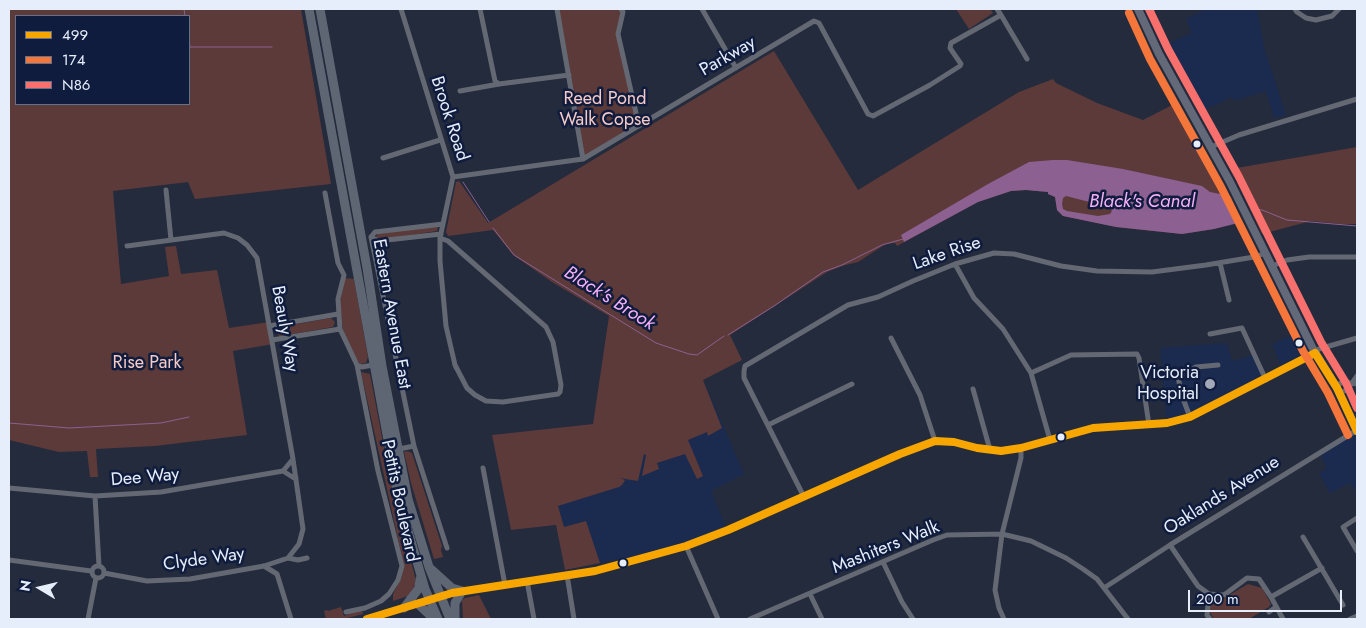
<!DOCTYPE html>
<html>
<head>
<meta charset="utf-8">
<style>
  body { margin:0 }
  #map { position:relative; width:1366px; height:628px; overflow:hidden; background:#232b3d; font-family:Jost,sans-serif }
  canvas { display:block }
  .frame { position:absolute; inset:0; border:10px solid #e6edfb; pointer-events:none }
  .legend { position:absolute; left:15px; top:15px; width:175px; height:90px; box-sizing:border-box; background:#0f1c3d; border:1px solid #657089; margin:0; padding:6px 9px; list-style:none; font-size:15px; color:#e6edfb }
  .legend li { display:flex; align-items:center; gap:10px; height:25px }
  .legend b { width:25px; border:1px solid #657089 }
  .north { position:absolute; left:15px; top:563px; width:50px; height:50px; -webkit-text-stroke:4px #0f1c3d; paint-order:stroke; rotate:279deg; font-size:14px; font-weight:700; line-height:20px; text-align:center; color:#e6edfb }
  .north::after { content:''; display:block; margin:auto; width:18px; height:22px; background:#e6edfb; clip-path:polygon(50% 0,100% 100%,50% 72%,0 100%) }
  .scale { position:absolute; left:1188px; top:590px; width:154px; height:22px; box-sizing:border-box; border:2px solid #e6edfb; border-top:0; padding-left:6px; font-size:15px; line-height:18px; white-space:nowrap; color:#e6edfb; -webkit-text-stroke:4px #0f1c3d; paint-order:stroke }
</style>
</head>
<body>
<div id="map">
<canvas width="1366" height="628"></canvas>
<div class="frame"></div>
<ul class="legend">
<li><b style="height:6px;background:#f7a600"></b>499</li>
<li><b style="height:6px;background:#f5763a"></b>174</li>
<li><b style="height:6px;background:#f8706d"></b>N86</li>
</ul>
<div class="north">N</div>
<div class="scale">200 m</div>
</div>
<script>
const g = document.querySelector('canvas').getContext('2d');
g.lineJoin = 'round';
function fillPath(path, color) { g.fillStyle = color; g.fill(path, 'evenodd'); }
const toPath = rows => new Path2D(rows.map(r => 'M' + r).join(''));
function trace(path, color, width, dash) { g.strokeStyle = color; g.lineWidth = width; g.lineCap = dash ? 'butt' : 'round'; g.setLineDash(dash || []); g.stroke(path); }
function drawText(font, color, halo, rows, align = 'center') {
  g.font = font + ' Jost,sans-serif'; g.lineWidth = 5; g.setLineDash([]); g.textBaseline = 'middle'; g.strokeStyle = halo; g.fillStyle = color; for (const [text, x, y, turn = 0] of rows) {
    g.save(); g.translate(x, y); g.rotate((+turn || 0) * Math.PI / 180); g.textAlign = isNaN(turn) ? turn : align; if (halo) g.strokeText(text, 0, 0); g.fillText(text, 0, 0); g.restore();
  }
}
const built = toPath([
  [1207,9,1257,9,1265,51,1286,115,1274,118,1266,91,1234,101,1232,97,1200,112,1163,46,1192,33,1186,19],
  [609,318,703,380,744,474,711,491,726,527,663,551,565,570,556,525,511,530,492,435,593,424],
  [1303,330,1315,353,1283,371,1272,344],
  [1227,343,1232,361,1254,355,1266,380,1190,417,1167,423,1160,348],
  [1354,432,1357,439,1357,487,1353,489,1350,483,1330,493,1319,473,1327,468,1320,453]
]);
const green = toPath([
  [9,9,301,9,331,184,195,199,188,182,113,191,121,284,169,276,165,247,176,246,181,274,217,270,229,328,269,322,273,344,233,351,247,435,155,446,96,449,98,477,90,477,87,451,59,452,9,440],
  [16,16,189,16,189,104,16,104],
  [557,9,621,9,618,34,639,126,583,159],
  [956,9,990,9,993,13,969,29],
  [774,51,858,190,1019,92,1053,79,1056,83,1097,103,1143,120,1178,102,1212,162,1210,174,1216,177,1221,182,1231,198,1242,222,1214,229,1182,234,1116,227,1063,216,1057,210,1055,197,1048,194,1048,192,1026,190,1011,191,978,202,897,246,895,243,886,244,858,262,842,266,827,272,730,335,742,360,703,380,722,428,708,436,707,432,688,440,703,476,697,479,685,454,657,463,659,469,642,476,646,455,644,454,638,481,619,478,625,480,622,485,619,487,558,506,564,527,586,521,600,563,565,570,556,525,511,530,492,435,593,424,609,316,552,282,513,255,493,230,448,236,446,232,456,182,459,181,488,223],
  [1357,147,1357,224,1341,224,1311,221,1262,234,1231,169],
  [436,225,438,228,437,231,379,240,376,237,377,234],
  [345,278,354,279,368,357,366,363,361,364,357,361,343,330,340,302],
  [331,318,335,322,333,327,282,336,279,336,276,332,280,327],
  [361,372,370,374,389,474,415,577,415,585,408,596,393,601,393,594,401,579,404,566],
  [407,451,412,453,442,546,441,550,443,557,434,559,411,483,404,452],
  [1248,584,1262,588,1271,604,1269,607,1249,619,1214,619,1209,611,1211,601,1226,597],
  [479,595,491,619,463,619,462,600,465,598],
  [341,607,344,616,359,610,362,610,363,614,344,619,326,619,324,611,327,610,328,611]
]);
const water = toPath([
  [1053,160,1067,160,1123,169,1202,186,1210,192,1230,196,1242,222,1214,229,1182,234,1116,227,1063,216,1057,210,1055,197,1048,194,1048,192,1026,190,1011,191,978,202,904,242,901,235,988,184,1029,162],
  [1066,196,1109,207,1112,211,1110,214,1098,216,1067,211,1063,209,1062,204,1063,198]
]);
const stream = toPath([
  [184,9,185,16],
  [189,40,190,47,272,47],
  [463,182,489,222],
  [1251,209,1262,210,1287,220,1357,226],
  [493,228,514,255,656,343,689,354,697,355,724,336],
  [728,335,774,306,823,272,842,265,882,245,903,239],
  [9,423,69,428,161,423,189,417]
]);
const street = toPath([
  [401,9,453,177,440,238,440,261,446,326,455,365,467,388,475,395,486,401,503,402,558,394,560,392,561,385,553,342,546,327,448,241,440,238],
  [480,9,495,81,499,84],
  [557,9,583,159],
  [621,9,623,12,618,34,639,126],
  [702,9,736,68],
  [1295,9,1297,12,1306,18,1316,20,1332,16,1339,9],
  [1001,15,1027,59],
  [460,91,499,84,569,75],
  [1211,147,1239,135,1357,99],
  [383,158,440,140],
  [453,177,583,159,814,21,819,23,868,114,873,116,930,85,960,66,961,64,950,48,951,43,1001,15,997,9],
  [166,190,171,240],
  [325,193,338,263,344,275,338,299,340,329,357,365,378,471,402,566,398,580,389,594,381,601,365,608,346,612],
  [371,237,414,446,447,548],
  [371,237,375,232,443,224],
  [371,237,378,241,441,234],
  [1220,263,1229,300],
  [955,264,974,298,1003,329,1031,373,1050,440],
  [1272,266,1287,260,1309,257,1357,257],
  [269,326,338,314],
  [1210,334,1242,328,1266,380],
  [891,338,920,395,935,441],
  [272,340,340,329],
  [357,365,362,367,373,365],
  [1031,373,1071,355,1137,354,1139,358,1149,425],
  [1335,386,1341,383,1352,383,1357,376],
  [973,389,990,450],
  [1339,393,1347,390,1352,383,1357,384],
  [1190,417,1182,396,1178,377,1196,367,1218,365],
  [768,425,852,384],
  [399,449,414,446],
  [293,459,283,471,294,478,296,478],
  [483,468,505,585],
  [9,488,95,496,161,492,283,471],
  [95,496,99,566],
  [804,497,744,378,744,371,745,366,848,305,878,297,913,281,955,264,994,253,1014,254,1061,266,1097,271,1152,272,1206,265,1254,257,1266,253],
  [1357,518,1343,527,1357,551],
  [1303,537,1343,605],
  [1170,545,1198,586,1209,594,1224,595,1247,578,1259,579,1271,597,1283,619],
  [686,546,718,619],
  [288,558,298,560,307,558],
  [9,560,91,571],
  [883,562,902,602,913,619],
  '92 572a6 6 0 1 1 12 0a6 6 0 1 1-12 0Z',
  [264,566,277,574,291,619],
  [104,573,147,581,190,579,264,566,288,558,299,544,303,529,293,459,257,258,247,245,238,238,224,233,127,246],
  [567,575,574,619],
  [527,581,534,619],
  [1104,588,1170,545,1357,430],
  [810,594,822,619],
  [1209,594,1207,615,1210,619],
  [1271,597,1322,568],
  [441,598,462,591,595,571,686,546,728,530,900,454,935,441,954,442,977,448,1001,451,1021,448,1093,428,1167,423,1190,417,1313,355,1319,349,1357,338],
  [1269,612,1276,607],
  [88,619,96,578],
  [367,619,429,600],
  [750,619,933,540,947,535,1002,534,1031,541,1066,558,1083,569,1097,579,1128,619],
  [1004,619,999,608,995,590,1002,534,1021,458,1021,448],
  [1350,619,1357,616]
]);
const primary = toPath([
  [1138,9,1159,54,1230,182,1312,347,1337,388,1357,431]
]);
const highway = toPath([
  [309,9,399,500,425,589,438,619],
  [320,9,367,268,382,366,408,499,429,567,450,619],
  [431,569,452,588,462,591,455,603,455,619],
  [418,604,434,619],
  [404,608,419,588,420,579]
]);
const bus1 = toPath([
  [1315,353,1337,388,1357,431],
  [367,619,452,593,595,571,686,546,728,530,900,454,935,441,954,442,977,448,1001,451,1021,448,1093,428,1167,423,1190,417,1315,353]
]);
const bus2 = toPath([
  [1129,13,1150,59,1221,187,1303,351,1328,393,1348,435]
]);
const bus3 = toPath([
  [1149,9,1168,49,1239,177,1321,342,1346,383,1357,408]
]);
const markers = [
  [1197,144,4.5,"#e6edfb"],
  [1299,343,4.5,"#e6edfb"],
  [1210,384,6,"#a2a9b8"],
  [1061,437,4.5,"#e6edfb"],
  [623,563,4.5,"#e6edfb"]
];
const streetNames = [
  ["Parkway",728,57,-30],
  ["Brook Road",449,119,72],
  ["Lake Rise",947,254,-19],
  ["Eastern Avenue East",391,314,80],
  ["Beauly Way",284,329,80],
  ["Dee Way",145,478,-5],
  ["Oaklands Avenue",1222,496,-32],
  ["Pettits Boulevard",399,501,78],
  ["Mashiters Walk",886,548,-22],
  ["Clyde Way",204,560,-8]
];
const parkNames = [
  ["Reed Pond",605,100],
  ["Walk Copse",605,121],
  ["Rise Park",147,364]
];
const poiNames = [
  ["Victoria",1199,374],
  ["Hospital",1199,395]
];
const waterNames = [
  ["Black's Canal",1142,202],
  ["Black's Brook",609,299,32]
];
fillPath(built, '#1b2a4f');
fillPath(green, '#5c3a39');
fillPath(water, '#8c6090');
trace(stream, '#8c6090', 1);
trace(street, '#636873', 5);
trace(primary, '#636978', 8);
trace(highway, '#5f6673', 9);
trace(bus1, '#f7a600', 8);
trace(bus2, '#f5763a', 8);
trace(bus3, '#f8706d', 8);
for (const [x, y, r, color] of markers) { const dot = new Path2D(); dot.arc(x, y, r, 0, 2 * Math.PI); g.fillStyle = color; g.fill(dot); trace(dot, '#0f1c3d', 2); }
drawText('18px', '#e6edfb', '#0f1c3d', streetNames);
drawText('18px', '#f6cac6', '#0f1c3d', parkNames);
drawText('18px', '#e6edfb', '#0f1c3d', poiNames, 'right');
drawText('italic 19px', '#f6aff9', '#0f1c3d', waterNames);
</script>
</body>
</html>
